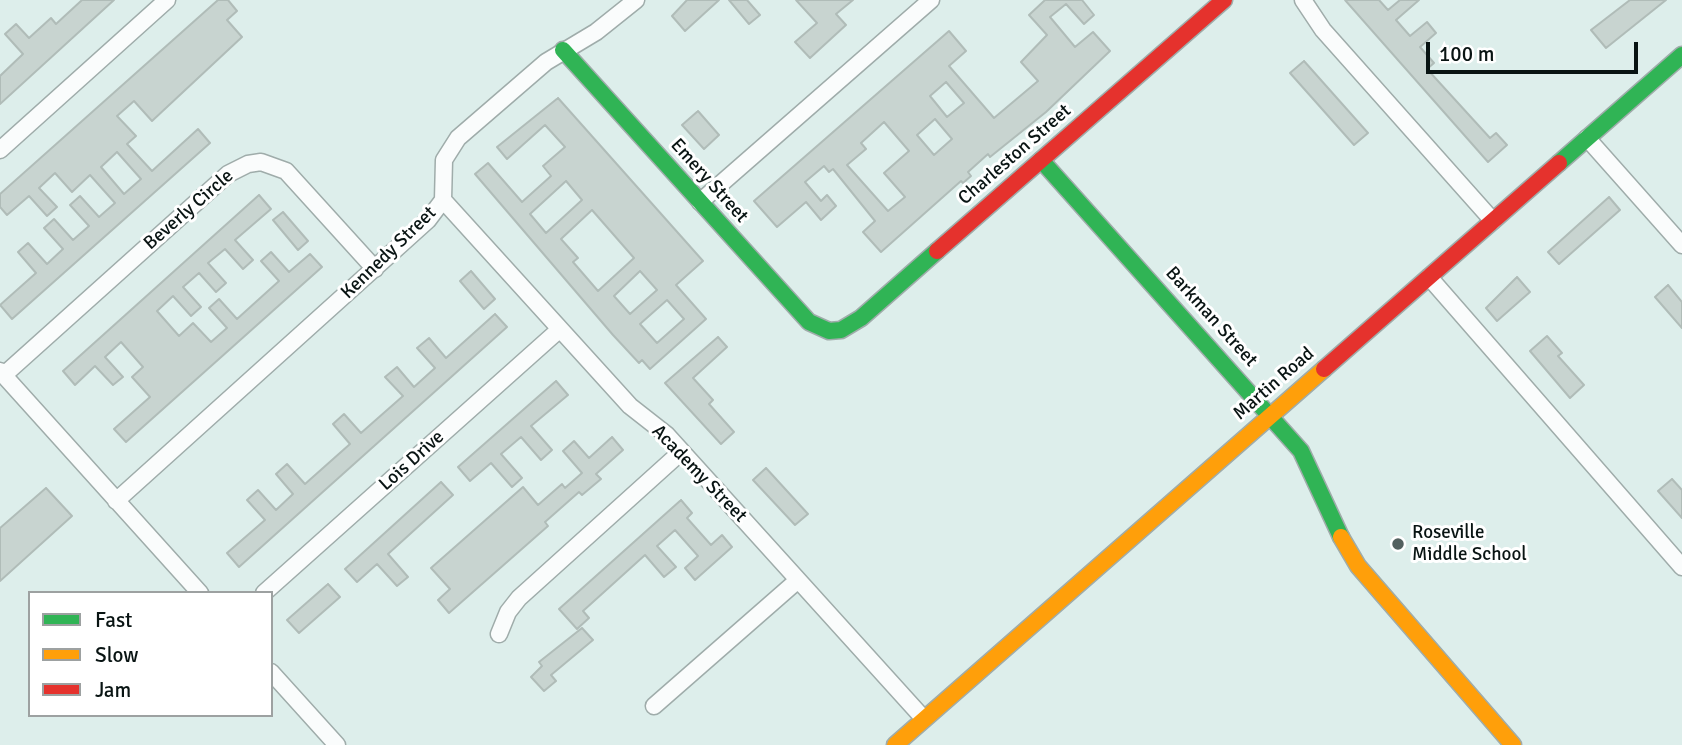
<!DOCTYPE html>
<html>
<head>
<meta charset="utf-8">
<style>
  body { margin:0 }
  #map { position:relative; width:1682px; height:745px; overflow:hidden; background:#ddeeeb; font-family:Signika,sans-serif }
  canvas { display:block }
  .legend { position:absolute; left:28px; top:591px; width:245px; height:126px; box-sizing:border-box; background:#fff; border:2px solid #9da1a1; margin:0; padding:9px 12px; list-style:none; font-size:21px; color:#091413 }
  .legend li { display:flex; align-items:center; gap:14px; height:35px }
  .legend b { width:35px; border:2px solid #9da1a1 }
  .scale { position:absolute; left:1426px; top:42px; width:212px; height:32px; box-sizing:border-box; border:4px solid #091413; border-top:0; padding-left:9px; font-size:21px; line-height:24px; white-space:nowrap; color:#091413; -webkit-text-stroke:5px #fff; paint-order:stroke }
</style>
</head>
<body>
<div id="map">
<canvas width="1682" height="745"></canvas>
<ul class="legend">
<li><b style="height:9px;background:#30b455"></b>Fast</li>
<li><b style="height:9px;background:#ff9f0a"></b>Slow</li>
<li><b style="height:9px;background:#e5322d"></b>Jam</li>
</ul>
<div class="scale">100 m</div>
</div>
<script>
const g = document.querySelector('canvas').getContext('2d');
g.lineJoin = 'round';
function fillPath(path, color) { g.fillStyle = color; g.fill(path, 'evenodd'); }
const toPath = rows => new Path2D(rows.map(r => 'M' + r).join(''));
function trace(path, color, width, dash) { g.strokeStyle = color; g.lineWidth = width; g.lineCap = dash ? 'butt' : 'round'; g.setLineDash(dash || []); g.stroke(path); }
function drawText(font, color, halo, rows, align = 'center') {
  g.font = font + ' Signika,sans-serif'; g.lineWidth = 6; g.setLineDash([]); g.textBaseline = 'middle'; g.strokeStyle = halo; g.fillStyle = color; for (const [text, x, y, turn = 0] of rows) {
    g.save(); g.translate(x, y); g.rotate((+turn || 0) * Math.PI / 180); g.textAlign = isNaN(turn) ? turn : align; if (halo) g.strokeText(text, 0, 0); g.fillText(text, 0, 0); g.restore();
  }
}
const building = toPath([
  [82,0,114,0,0,104,0,76,23,54,5,34,16,24,29,38,51,18,56,24,82,0],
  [218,0,228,0,237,11,227,20,242,37,152,121,134,101,117,116,136,136,127,144,152,171,198,129,210,143,12,319,0,305,36,273,18,252,28,243,47,264,63,249,44,228,54,219,73,240,89,226,70,205,80,196,99,217,115,203,90,175,72,192,55,173,39,188,57,207,47,216,29,196,7,215,0,207,0,194,218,0],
  [117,152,141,179,124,194,101,167,117,152],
  [687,0,719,0,685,31,672,16,687,0],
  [729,0,747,0,760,15,749,24,729,0],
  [796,0,853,0,836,14,846,25,810,58,795,42,817,23,796,0],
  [1045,0,1082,0,1094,15,1084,24,1066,4,1050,17,1075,47,1093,32,1110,51,1046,112,990,157,988,154,968,172,971,176,963,183,961,181,881,252,863,232,875,221,833,169,829,172,824,166,805,182,821,201,827,195,836,206,821,220,806,202,777,227,754,201,949,31,966,51,949,66,994,118,1038,81,1021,62,1047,35,1029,15,1045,0],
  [946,82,964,103,947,117,930,96,946,82],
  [935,119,952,139,934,155,917,135,935,119],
  [884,122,909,151,884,173,905,197,888,211,847,165,866,149,861,143,884,122],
  [1345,0,1379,0,1388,10,1400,0,1419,0,1396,20,1410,36,1427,22,1436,33,1420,47,1434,63,1427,69,1490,138,1496,133,1507,145,1488,162,1345,0],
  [1630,0,1666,0,1606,48,1591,30,1630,0],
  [1304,61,1368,133,1354,145,1290,73,1304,61],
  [558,98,703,261,676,285,706,319,650,369,642,360,639,363,613,335,475,174,488,163,522,202,551,176,543,166,565,147,545,125,507,159,497,147,558,98],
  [566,181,582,200,546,233,530,214,566,181],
  [592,210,634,258,598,291,573,262,578,258,561,239,592,210],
  [640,271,657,290,630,314,614,296,640,271],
  [667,300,684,319,657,343,640,324,667,300],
  [698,111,719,135,704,149,682,125,698,111],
  [259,195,271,209,235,240,253,260,243,269,225,249,208,263,226,283,216,292,199,273,183,287,201,307,191,316,173,296,157,311,179,336,193,323,211,342,227,328,209,308,219,299,237,319,279,281,261,261,271,252,289,272,310,254,322,267,126,442,114,429,150,397,132,377,143,367,121,342,105,357,123,377,113,385,95,366,75,385,63,371,259,195],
  [1609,197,1620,210,1559,264,1548,252,1609,197],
  [283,212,308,241,298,250,273,220,283,212],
  [471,271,495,299,484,309,460,281,471,271],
  [1517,277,1530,292,1497,321,1486,308,1517,277],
  [1668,285,1682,302,1682,328,1655,297,1668,285],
  [495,314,507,327,239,567,227,553,265,520,247,500,258,490,276,510,293,494,276,474,287,464,305,484,350,444,333,424,344,414,361,433,403,396,385,377,397,367,414,387,435,368,417,348,429,338,446,358,495,314],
  [1547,336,1562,353,1558,356,1584,385,1570,398,1530,351,1547,336],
  [718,337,727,347,693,378,713,400,709,404,734,432,721,444,665,383,718,337],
  [556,381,568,395,531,426,552,450,541,460,521,437,501,454,522,478,512,487,491,463,470,481,458,467,556,381],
  [612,437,623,450,596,474,601,479,582,495,579,492,545,522,548,526,449,613,438,600,450,589,431,568,523,487,538,505,562,484,565,488,582,473,563,451,574,441,589,458,612,437],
  [766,468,808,514,795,525,753,480,766,468],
  [1672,479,1682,490,1682,518,1658,491,1672,479],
  [441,482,453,495,388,554,408,577,397,586,377,564,357,582,345,569,441,482],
  [46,488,72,516,0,581,0,528,46,488],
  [681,500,692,513,687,518,711,545,722,535,732,547,695,580,685,568,698,556,675,530,657,546,676,567,664,577,645,555,583,611,589,618,577,629,559,609,681,500],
  [328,584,340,597,299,633,287,620,328,584],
  [582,628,593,640,551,675,556,681,544,691,531,677,542,666,539,662,582,628]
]);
const street = toPath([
  [1303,0,1323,30,1493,221],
  [1587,138,1682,245],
  [0,150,167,0],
  [443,200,630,406,667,435,924,719],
  [700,202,931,0],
  [1429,277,1682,567],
  [0,371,200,593],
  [4,375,228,174,248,164,261,162,286,171,375,269],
  [116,501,428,220,443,200,444,160,458,138,546,62,596,32,636,0],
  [264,593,560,329],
  [499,634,508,612,519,598,681,452],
  [271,672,337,745],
  [654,706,798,580]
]);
const fast = toPath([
  [563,50,809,322,829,331,841,330,861,318,937,251],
  [1041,160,1301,451,1341,537],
  [1559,163,1682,55]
]);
const slow = toPath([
  [1341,537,1358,566,1513,745],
  [895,745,1324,369]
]);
const jam = toPath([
  [937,251,1224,0],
  [1324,369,1559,163]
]);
const markers = [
  [1398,544,7,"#53605f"]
];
const streetNames = [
  ["Charleston Street",1015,155,-41],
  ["Emery Street",709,181,48],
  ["Beverly Circle",189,210,-41],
  ["Kennedy Street",389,253,-44],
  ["Barkman Street",1211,317,48],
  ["Martin Road",1274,384,-41],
  ["Lois Drive",412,461,-42],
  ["Academy Street",699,474,46]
];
const poiNames = [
  ["Roseville",1412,533],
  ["Middle School",1412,555]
];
fillPath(building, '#c8d4d0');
trace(building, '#b0bcb8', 2);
trace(street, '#9facaa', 19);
trace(fast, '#9facaa', 19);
trace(slow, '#9facaa', 19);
trace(jam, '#9facaa', 19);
trace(street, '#fafcfc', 16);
trace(fast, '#30b455', 16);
trace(slow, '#ff9f0a', 16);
trace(jam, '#e5322d', 16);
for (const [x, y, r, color] of markers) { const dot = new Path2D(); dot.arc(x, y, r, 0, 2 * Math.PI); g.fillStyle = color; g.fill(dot); trace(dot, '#fff', 2.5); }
drawText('19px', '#091413', '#fff', streetNames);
drawText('19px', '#091413', '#fff', poiNames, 'left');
</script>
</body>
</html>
